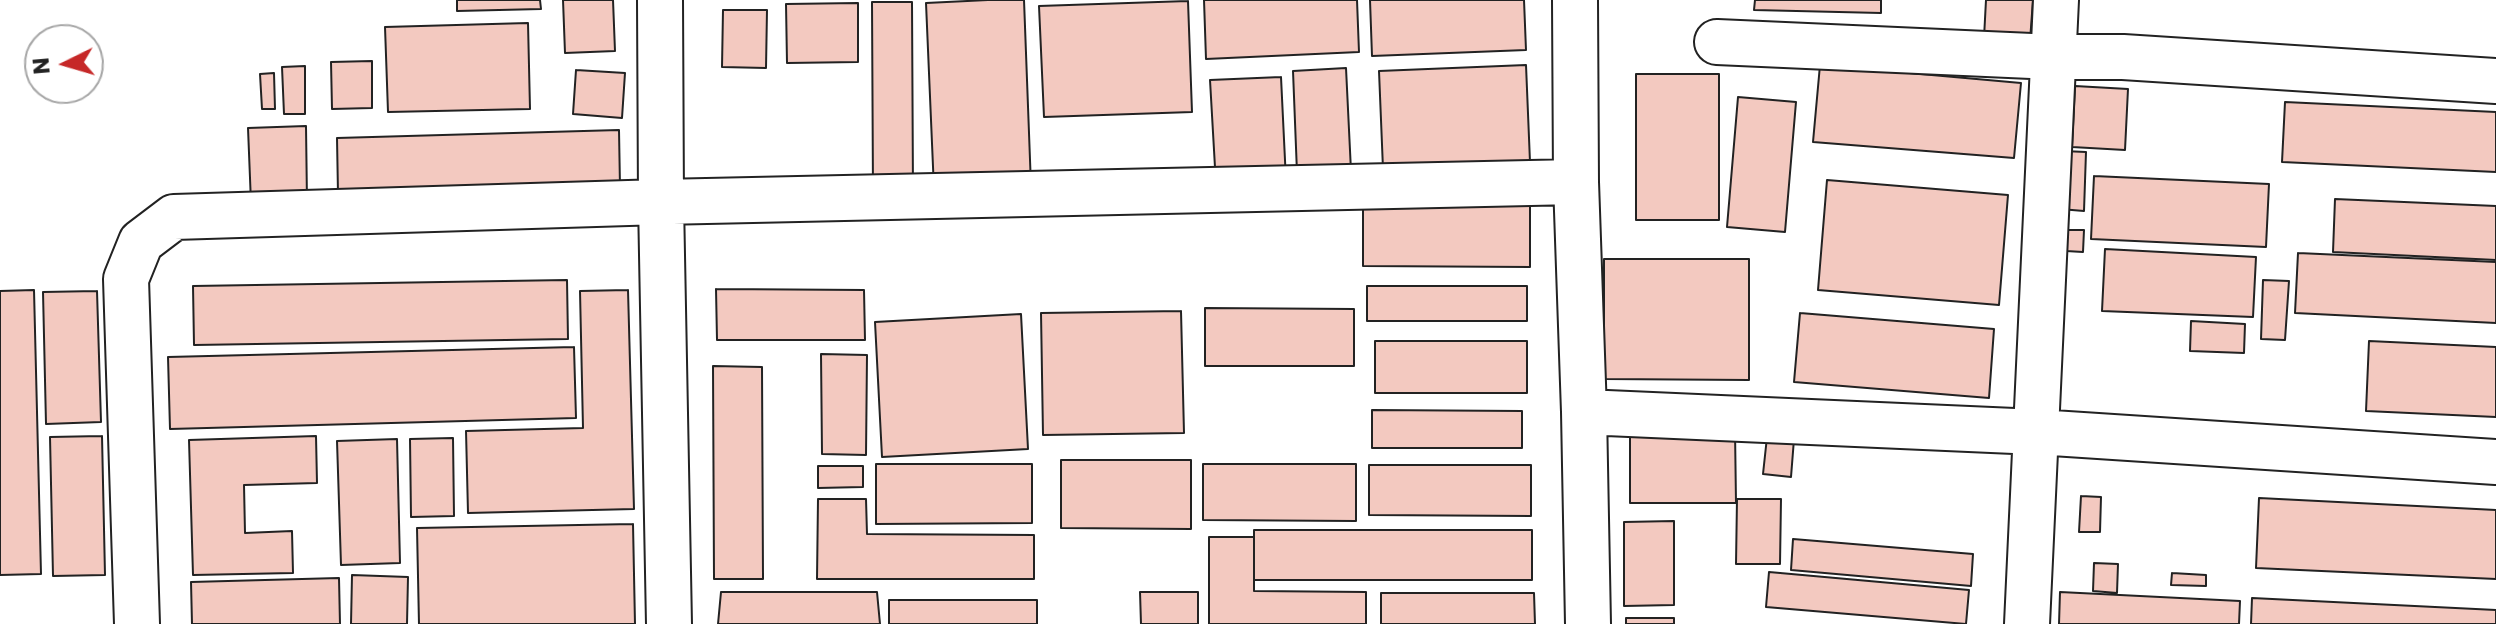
<!DOCTYPE html>
<html>
<head>
<meta charset="utf-8">
<style>
  body { margin:0 }
  #map { position:relative; width:2496px; height:624px; overflow:hidden; background:#fff; font-family:Poppins,sans-serif }
  canvas { display:block }
  .north { position:absolute; left:24px; top:24px; width:80px; height:80px; box-sizing:border-box; background:#fff; border:2px solid #a7a7a7; border-radius:50%; rotate:265deg; font-size:22px; font-weight:700; line-height:32px; text-align:center; color:#222 }
  .north::after { content:''; display:block; margin:auto; width:28px; height:36px; background:#c62828; clip-path:polygon(50% 0,100% 100%,50% 72%,0 100%) }
</style>
</head>
<body>
<div id="map">
<canvas width="2496" height="624"></canvas>
<div class="north">N</div>
</div>
<script>
const g = document.querySelector('canvas').getContext('2d');
g.lineJoin = 'round';
function fillPath(path, color) { g.fillStyle = color; g.fill(path, 'evenodd'); }
const toPath = rows => new Path2D(rows.map(r => 'M' + r).join(''));
function trace(path, color, width, dash) { g.strokeStyle = color; g.lineWidth = width; g.lineCap = dash ? 'butt' : 'round'; g.setLineDash(dash || []); g.stroke(path); }
const building = toPath([
  [457,0,540,0,541,9,457,11,457,0],
  [563,0,613,0,615,51,565,53,563,0],
  [988,0,1024,0,1031,186,934,190,926,3,988,0],
  [1204,0,1357,0,1359,52,1206,59,1204,0],
  [1370,0,1524,0,1526,50,1372,56,1370,0],
  [1755,0,1881,0,1881,13,1754,10,1755,0],
  [1986,0,2033,0,2030,41,1984,38,1986,0],
  [1188,1,1192,112,1044,117,1039,6,1188,1],
  [872,2,912,2,913,194,873,194,872,2],
  [858,3,858,62,787,63,786,4,858,3],
  [723,10,767,10,766,68,722,67,723,10],
  [528,23,530,109,388,112,385,27,528,23],
  [372,61,372,108,332,109,331,62,372,61],
  [1526,65,1530,162,1383,169,1379,71,1526,65],
  [1820,65,2021,83,2014,158,1813,142,1820,65],
  [305,66,305,114,284,114,282,67,305,66],
  [1346,68,1351,171,1297,173,1293,71,1346,68],
  [576,70,625,73,622,118,573,114,576,70],
  [274,73,275,109,262,109,260,74,274,73],
  [1636,74,1719,74,1719,220,1636,220,1636,74],
  [1281,77,1286,181,1216,185,1210,80,1281,77],
  [2075,86,2128,89,2125,150,2072,147,2075,86],
  [1738,97,1796,102,1785,232,1727,227,1738,97],
  [2285,102,2496,112,2496,172,2282,162,2285,102],
  [306,126,307,202,251,203,248,128,306,126],
  [619,130,620,187,338,194,337,138,619,130],
  [2063,151,2086,152,2084,211,2060,209,2063,151],
  [2094,176,2269,184,2266,247,2091,239,2094,176],
  [1827,180,2008,195,1999,305,1818,290,1827,180],
  [1363,194,1530,195,1530,267,1363,266,1363,194],
  [2335,199,2496,206,2496,260,2333,252,2335,199],
  [2067,230,2084,230,2083,252,2066,251,2067,230],
  [2105,249,2256,257,2253,317,2102,311,2105,249],
  [2298,253,2496,262,2496,323,2295,313,2298,253],
  [1604,259,1749,259,1749,380,1604,379,1604,259],
  [567,280,568,339,194,345,193,286,567,280],
  [2263,280,2289,281,2285,340,2261,339,2263,280],
  [1367,286,1527,286,1527,321,1367,321,1367,286],
  [716,289,864,290,865,340,717,340,716,289],
  [34,290,41,574,0,575,0,291,34,290],
  [628,290,634,509,468,513,466,431,583,428,580,291,628,290],
  [97,291,101,422,46,424,43,292,97,291],
  [1205,308,1354,309,1354,366,1205,366,1205,308],
  [1181,311,1184,433,1043,435,1041,313,1181,311],
  [1800,313,1994,329,1989,398,1794,382,1800,313],
  [1021,314,1028,449,882,457,875,322,1021,314],
  [2191,321,2245,324,2244,353,2190,351,2191,321],
  [1375,341,1527,341,1527,393,1375,393,1375,341],
  [2369,341,2496,347,2496,417,2366,411,2369,341],
  [574,347,576,418,170,429,168,357,574,347],
  [821,354,867,355,866,455,822,454,821,354],
  [713,366,762,367,763,579,714,579,713,366],
  [1372,410,1522,411,1522,448,1372,448,1372,410],
  [1630,430,1735,430,1736,503,1630,503,1630,430],
  [102,436,105,575,53,576,50,437,102,436],
  [316,436,317,483,244,485,245,533,292,531,293,573,193,575,189,440,316,436],
  [1767,437,1794,439,1791,477,1763,474,1767,437],
  [453,438,454,516,411,517,410,439,453,438],
  [397,439,400,563,341,565,337,441,397,439],
  [1061,460,1191,460,1191,529,1061,528,1061,460],
  [876,464,1032,464,1032,523,876,524,876,464],
  [1203,464,1356,464,1356,521,1203,520,1203,464],
  [1369,465,1531,465,1531,516,1369,515,1369,465],
  [818,466,863,466,863,487,818,488,818,466],
  [2081,496,2101,497,2100,532,2079,532,2081,496],
  [2259,498,2496,510,2496,579,2256,568,2259,498],
  [818,499,866,499,867,534,1034,535,1034,579,817,579,818,499],
  [1737,499,1781,499,1780,564,1736,564,1737,499],
  [1674,521,1674,605,1624,606,1624,522,1674,521],
  [633,524,635,624,419,624,417,528,633,524],
  [1254,530,1532,530,1532,580,1254,580,1254,530],
  [1209,537,1254,537,1254,591,1366,592,1366,624,1209,624,1209,537],
  [1793,539,1973,554,1971,586,1791,570,1793,539],
  [2094,563,2118,564,2117,593,2093,591,2094,563],
  [1769,572,1969,590,1966,624,1766,607,1769,572],
  [2172,573,2206,575,2206,586,2171,585,2172,573],
  [352,575,408,577,407,624,351,624,352,575],
  [339,578,340,624,192,624,191,582,339,578],
  [721,592,877,592,880,624,718,624,721,592],
  [1140,592,1198,592,1198,624,1141,624,1140,592],
  [2060,592,2240,601,2239,624,2059,624,2060,592],
  [1381,593,1534,593,1535,624,1381,624,1381,593],
  [2252,598,2496,610,2496,624,2251,624,2252,598],
  [889,600,1037,600,1037,624,889,624,889,600],
  [1626,618,1674,618,1674,624,1626,624,1626,618]
]);
const street = toPath([
  [660,0,661,202,669,624],
  [1575,0,1576,182,1584,412,1588,624],
  [1717,42,2054,57,2123,57,2496,81],
  [1584,412,2037,432,2496,462],
  [137,624,126,279,141,242,174,217,661,202,1576,182],
  [2027,624,2056,0]
]);
fillPath(building, '#f3c9c0');
trace(building, '#222', 2);
trace(street, '#222', 48);
trace(street, '#fff', 44);
</script>
</body>
</html>
